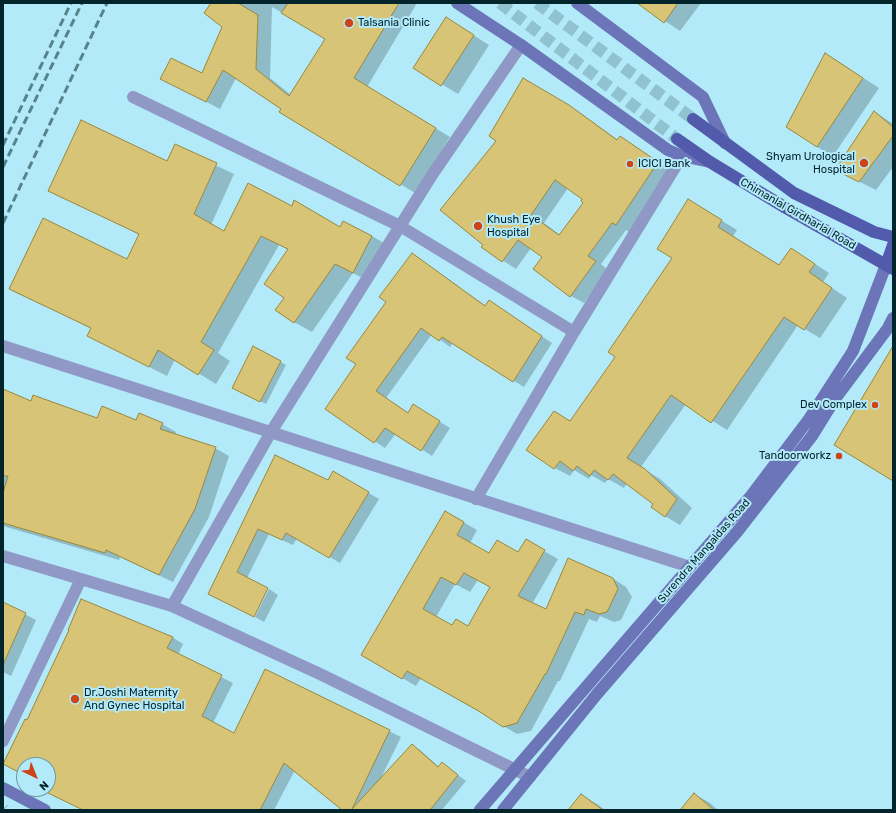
<!DOCTYPE html>
<html>
<head>
<meta charset="utf-8">
<style>
  body { margin:0 }
  #map { position:relative; width:896px; height:813px; overflow:hidden; background:#b3eaf9; font-family:Rubik,sans-serif }
  canvas { display:block }
  .frame { position:absolute; inset:0; border:4px solid #03242b; pointer-events:none }
  .north { position:absolute; left:16px; top:757px; width:40px; height:40px; box-sizing:border-box; background:#b3eaf9; border:1px solid #6d9ba7; border-radius:50%; rotate:137deg; font-size:11px; font-weight:700; line-height:16px; text-align:center; color:#03242b }
  .north::after { content:''; display:block; margin:auto; width:14px; height:18px; background:#cc441a; clip-path:polygon(50% 0,100% 100%,50% 72%,0 100%) }
</style>
</head>
<body>
<div id="map">
<canvas width="896" height="813"></canvas>
<div class="frame"></div>
<div class="north">N</div>
</div>
<script>
const g = document.querySelector('canvas').getContext('2d');
g.lineJoin = 'round';
function fillPath(path, color) { g.fillStyle = color; g.fill(path, 'evenodd'); }
const toPath = rows => new Path2D(rows.map(r => 'M' + r).join(''));
function trace(path, color, width, dash) { g.strokeStyle = color; g.lineWidth = width; g.lineCap = dash ? 'butt' : 'round'; g.setLineDash(dash || []); g.stroke(path); }
function drawText(font, color, halo, rows, align = 'center') {
  g.font = font + ' Rubik,sans-serif'; g.lineWidth = 4; g.setLineDash([]); g.textBaseline = 'middle'; g.strokeStyle = halo; g.fillStyle = color; for (const [text, x, y, turn = 0] of rows) {
    g.save(); g.translate(x, y); g.rotate((+turn || 0) * Math.PI / 180); g.textAlign = isNaN(turn) ? turn : align; if (halo) g.strokeText(text, 0, 0); g.fillText(text, 0, 0); g.restore();
  }
}
const shadow = toPath([
  [212,3,417,3,367,87,450,137,415,193,281,112,283,108,236,78,220,109,176,86,202,75,224,26],
  [272,7,326,38,291,95,270,78],
  [638,3,701,3,680,31],
  [462,28,489,45,458,94,415,68],
  [826,54,879,88,833,156,817,147],
  [523,79,582,114,618,140,620,137,633,145,671,170,629,232,626,230,601,264,608,270,584,303,571,296,543,257,531,248,516,269,482,247,498,140],
  [568,188,583,199,585,203,560,235,544,223],
  [875,112,893,124,893,167,876,190,836,170],
  [175,146,234,174,211,225,224,232,292,207,340,228,372,236,389,246,370,282,353,273,312,332,294,322,286,297,289,250,279,245,218,353,230,361,216,384,175,359,167,376,106,345,92,329,10,288,127,260,140,235,49,190,168,162],
  [703,209,737,230,733,236,780,266,806,258,829,273,823,282,847,298,820,338,798,325,727,430,686,404,641,467,660,479,692,508,680,525,665,516,654,504,627,483,624,488,608,479,605,483,591,475,589,479,574,470,570,476,555,468,555,412,571,421,616,357],
  [413,254,486,306,499,308,552,343,524,387,453,343,450,347,432,334,386,398,409,413,424,412,450,428,432,456,396,433,385,448,326,409,357,364],
  [253,347,286,365,266,404,238,390],
  [3,390,31,402,98,420,162,424,176,432,175,435,215,448,229,456,209,517,173,582,120,557,119,560,3,526],
  [275,456,328,481,333,472,379,499,340,563,297,538,293,545,269,534,247,578,219,600],
  [446,512,477,530,470,543,490,554,519,554,526,541,558,559,532,604,546,610,612,578,626,587,632,597,621,620,614,622,600,616,597,622,589,619,560,681,558,681,531,731,517,734,421,678,416,686,363,655],
  [478,580,491,587,468,627,452,627,436,617,455,584,470,592],
  [269,589,278,595,264,622,255,617],
  [3,603,36,620,11,676,3,672],
  [172,637,183,644,178,655,233,683,213,723,234,734,265,670,401,737,381,778,412,745,420,750,439,767,442,763,466,781,442,810,343,810,295,770,274,810,84,810,48,786,48,765,24,765,24,774,15,770,27,721],
  [694,794,710,803,718,810,681,810],
  [581,795,597,804,605,810,569,810]
]);
const building = toPath([
  [211,3,238,3,258,15,256,69,289,96,325,39,281,13,288,3,399,3,354,78,436,128,400,186,279,112,281,109,223,70,206,102,160,79,171,58,202,73,222,27,204,13,211,3],
  [637,3,678,3,664,23,637,3],
  [446,17,474,35,441,86,413,68,446,17],
  [825,53,863,78,817,147,786,127,825,53],
  [523,78,569,105,617,140,620,136,658,162,616,225,612,223,588,256,596,261,570,297,533,269,542,257,518,240,502,262,481,247,483,245,440,210,496,141,489,136,523,78],
  [555,180,582,199,581,201,583,203,559,235,531,215,555,180],
  [874,111,893,127,893,136,859,182,835,170,874,111],
  [81,120,167,161,175,144,217,163,194,214,224,231,248,183,292,206,294,200,340,227,343,221,372,236,353,273,335,264,294,323,275,310,284,298,264,284,288,249,261,236,201,342,214,350,198,375,158,350,149,367,87,336,91,328,9,289,43,218,127,259,139,234,48,191,81,120],
  [688,199,722,220,718,227,779,265,791,248,815,264,809,272,832,288,804,330,784,317,711,423,671,395,627,458,645,469,677,499,665,517,651,507,653,504,613,474,608,480,594,470,590,476,577,466,573,471,560,461,554,469,526,450,554,411,570,421,615,357,608,352,672,258,657,249,688,199],
  [412,253,485,306,489,300,542,336,513,382,442,337,439,341,421,328,376,391,408,413,413,404,440,421,421,451,385,428,374,443,325,409,356,364,346,358,386,302,379,297,412,253],
  [253,346,281,361,260,402,232,388,253,346],
  [893,346,893,481,834,445,893,346],
  [3,389,31,401,33,395,97,418,102,406,136,420,139,413,163,423,160,429,216,447,195,509,159,575,106,550,105,553,3,523,3,493,8,476,3,476,3,389],
  [275,455,328,480,333,471,369,492,329,558,286,533,282,540,258,529,237,572,268,588,254,617,208,594,275,455],
  [445,511,464,522,457,535,489,553,497,540,518,552,526,539,545,550,518,596,546,609,568,558,613,578,618,589,607,612,599,614,586,609,584,615,575,612,546,674,545,674,517,723,503,727,477,710,407,671,402,679,361,655,445,511],
  [464,573,490,587,468,626,456,619,452,625,423,609,441,577,456,585,464,573],
  [81,599,173,637,167,648,222,675,202,716,234,733,265,669,390,730,352,809,412,744,438,767,442,762,458,775,430,810,342,810,284,763,260,810,83,810,48,793,48,765,24,765,24,775,3,764,25,719,27,720,69,630,68,630,81,599],
  [3,602,26,613,3,665,3,602],
  [694,793,714,810,680,810,694,793],
  [581,794,603,810,568,810,581,794]
]);
const secondaryTunnel = toPath([
  [3,809,4,810]
]);
const primaryTunnel = toPath([
  [500,3,677,139],
  [537,3,693,119]
]);
const street = toPath([
  [133,97,400,226,574,332,682,156],
  [3,346,690,567],
  [476,499,574,332],
  [3,556,172,606,320,674,530,777],
  [172,606,271,432,432,175,521,45],
  [3,741,81,579]
]);
const secondary = toPath([
  [457,3,521,45,668,150,682,156,710,162],
  [577,3,703,97,725,143],
  [3,788,45,810],
  [480,810,750,497,809,419,853,351,886,265],
  [503,810,597,694,737,532,812,436,835,399,888,328,893,318]
]);
const primary = toPath([
  [693,119,794,193,874,232,893,237],
  [677,139,710,162,786,208,886,265],
  [893,245,886,265,893,269]
]);
const rail = toPath([
  [3,145,71,3],
  [3,167,82,3],
  [3,223,107,3]
]);
const markers = [
  [349,23,5,"#cc441a"],
  [864,163,5,"#cc441a"],
  [630,164,4,"#cc441a"],
  [478,226,5,"#cc441a"],
  [875,405,4,"#cc441a"],
  [839,456,4,"#cc441a"],
  [75,699,5,"#cc441a"]
];
const poiNames = [
  ["Talsania Clinic",358,23],
  ["Shyam Urological",855,157,"right"],
  ["Hospital",855,170,"right"],
  ["ICICI Bank",638,164],
  ["Khush Eye",487,220],
  ["Hospital",487,233],
  ["Dev Complex",867,405,"right"],
  ["Tandoorworkz",831,456,"right"],
  ["Dr.Joshi Maternity",84,693],
  ["And Gynec Hospital",84,706]
];
const streetNames = [
  ["Chimanlal Girdharlal Road",798,214,30],
  ["Surendra Mangaldas Road",704,551,-49]
];
fillPath(shadow, '#0003');
fillPath(building, '#d7c477');
trace(building, '#99873a', 1);
trace(secondaryTunnel, '#90c2d0', 12, [12, 6]);
trace(primaryTunnel, '#90c2d0', 12, [12, 6]);
trace(street, '#9099c6', 12);
trace(secondary, '#6b75b7', 12);
trace(primary, '#525aab', 12);
trace(rail, '#57838d', 3, [8, 4]);
for (const [x, y, r, color] of markers) { const dot = new Path2D(); dot.arc(x, y, r, 0, 2 * Math.PI); g.fillStyle = color; g.fill(dot); trace(dot, '#b3eaf9', 1.5); }
drawText('11px', '#03242b', '#b3eaf9', poiNames, 'left');
drawText('11px', '#03242b', '#b3eaf9', streetNames);
</script>
</body>
</html>
